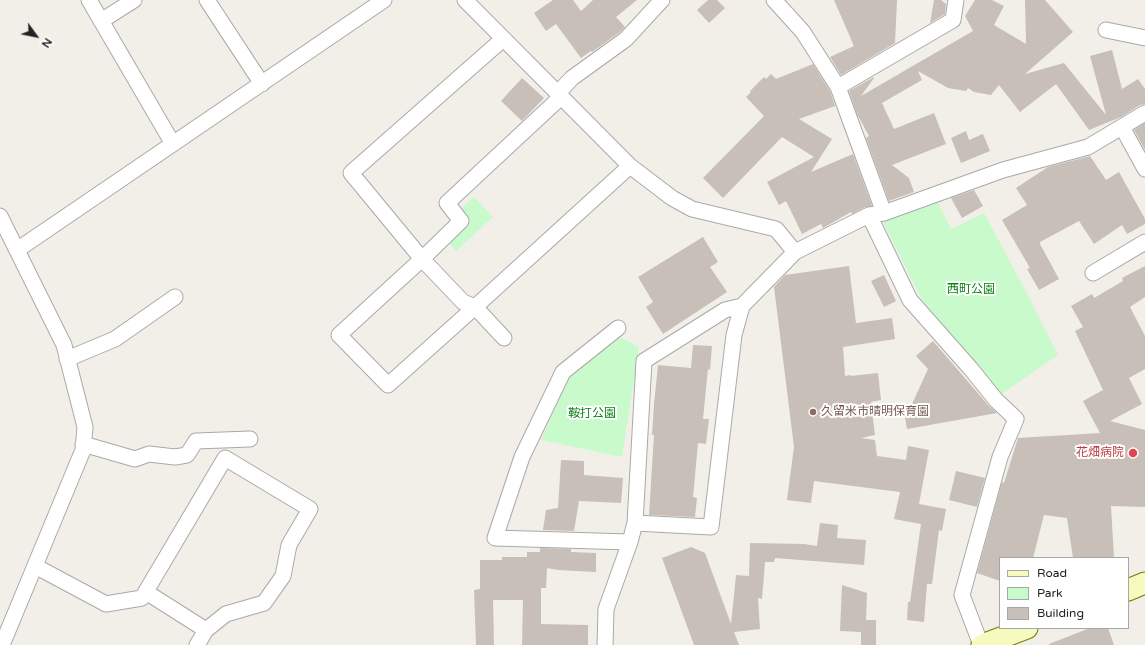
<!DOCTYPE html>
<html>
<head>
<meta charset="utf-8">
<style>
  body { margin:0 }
  #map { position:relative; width:1145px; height:645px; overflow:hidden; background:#f2efe9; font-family:"Varela Round",sans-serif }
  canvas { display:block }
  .legend { position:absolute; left:999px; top:557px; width:130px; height:72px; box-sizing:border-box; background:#fff; border:1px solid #a7a7a7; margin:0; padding:5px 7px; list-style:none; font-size:12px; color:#222 }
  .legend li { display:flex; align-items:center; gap:8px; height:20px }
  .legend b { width:20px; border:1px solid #a7a7a7 }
  .north { position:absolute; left:16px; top:16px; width:40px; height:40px; -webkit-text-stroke:3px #fff; paint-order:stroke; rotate:123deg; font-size:11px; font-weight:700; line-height:16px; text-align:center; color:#222 }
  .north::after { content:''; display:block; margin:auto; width:14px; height:18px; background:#222; clip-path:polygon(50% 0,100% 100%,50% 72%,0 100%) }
</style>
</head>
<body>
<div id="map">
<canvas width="1145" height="645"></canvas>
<ul class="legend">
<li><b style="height:5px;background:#f7fabf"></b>Road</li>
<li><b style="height:11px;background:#c8facc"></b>Park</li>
<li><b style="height:11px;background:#c7bfb8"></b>Building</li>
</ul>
<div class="north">N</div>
</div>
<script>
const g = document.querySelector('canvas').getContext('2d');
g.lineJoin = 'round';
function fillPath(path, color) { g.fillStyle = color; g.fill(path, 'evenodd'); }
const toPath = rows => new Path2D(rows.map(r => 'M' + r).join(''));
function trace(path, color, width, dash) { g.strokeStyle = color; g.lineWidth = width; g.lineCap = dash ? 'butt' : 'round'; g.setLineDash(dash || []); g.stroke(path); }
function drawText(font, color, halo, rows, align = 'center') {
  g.font = font + ' "Varela Round","Noto Sans JP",sans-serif'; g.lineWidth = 4; g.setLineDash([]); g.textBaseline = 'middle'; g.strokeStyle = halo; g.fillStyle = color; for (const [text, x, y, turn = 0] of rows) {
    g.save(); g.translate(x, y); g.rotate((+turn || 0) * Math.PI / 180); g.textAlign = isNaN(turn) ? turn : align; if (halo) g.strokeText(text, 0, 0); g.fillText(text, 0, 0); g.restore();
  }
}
const park = toPath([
  [474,197,493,217,456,251,448,242,468,223,458,211],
  [937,201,951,229,984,213,1023,286,1058,355,1000,395,931,318,882,220],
  [620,337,639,347,622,457,541,440,571,373]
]);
const building = toPath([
  [553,0,573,0,581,11,593,0,637,0,616,17,625,27,620,32,592,52,591,51,581,58,556,24,546,31,534,13],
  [708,0,717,0,725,8,709,23,697,10],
  [834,0,897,0,895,43,841,75,830,57,854,46],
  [934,0,941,0,946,4,945,14,930,23],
  [975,0,992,0,1004,6,994,25,1026,44,1025,0,1045,0,1073,32,1025,74,1064,63,1106,115,1090,56,1112,50,1122,89,1138,79,1145,89,1145,104,1140,105,1121,117,1089,130,1056,84,1020,112,999,85,991,95,974,92,968,88,966,91,948,88,918,71,922,80,882,103,894,129,934,113,946,144,892,165,909,178,914,192,889,201,866,138,869,136,857,114,849,91,874,77,874,78,861,96,973,31,965,16],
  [813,64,830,91,835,106,799,119,832,139,811,172,853,154,872,206,865,207,852,214,851,212,823,228,821,224,802,234,786,201,779,205,767,182,814,157,782,137,723,198,703,178,764,116,746,97,751,92,750,91,764,77,766,79,771,74,776,79],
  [522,78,544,98,522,121,501,101],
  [1145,123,1145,150,1134,130],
  [966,131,969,140,983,134,990,151,961,163,951,138],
  [1090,156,1106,180,1119,172,1145,219,1145,224,1127,234,1122,225,1094,244,1079,221,1040,242,1040,244,1059,279,1039,290,1027,269,1030,268,1002,220,1027,205,1016,188,1048,167],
  [974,190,983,206,962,218,951,198],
  [703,237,718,262,710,267,727,292,663,334,646,307,653,302,638,277],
  [849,266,856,323,892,318,895,339,843,347,845,376,851,375,851,376,878,373,881,400,871,402,875,435,861,438,875,440,877,456,906,460,908,446,929,450,919,504,946,509,942,531,939,530,932,584,927,584,924,622,907,620,908,602,910,602,921,524,894,519,900,492,814,481,811,503,787,500,794,447,774,287,785,275],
  [1145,266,1145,297,1130,307,1145,336,1145,369,1129,378,1142,404,1110,421,1145,430,1145,507,1111,506,1114,558,1073,558,1067,518,1044,515,1033,558,1000,558,1000,581,977,573,1002,482,1004,483,1018,438,1100,433,1083,401,1103,390,1075,331,1083,327,1071,306,1092,294,1094,298,1123,281,1122,278],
  [884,275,896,301,884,307,871,281],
  [933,341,989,406,997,413,907,429,903,406,912,404,928,369,916,356],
  [693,345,712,346,710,370,708,369,703,419,709,419,706,444,698,443,693,497,697,498,695,517,649,515,654,435,652,435,654,404,658,365,691,368],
  [561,460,584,461,584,475,623,478,621,503,579,501,574,531,543,530,546,510,558,508],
  [956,471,985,478,977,507,949,500],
  [820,523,838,525,837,538,866,540,864,565,775,558,774,562,765,562,762,599,758,598,760,629,734,632,739,645,694,645,662,558,691,547,705,553,731,624,736,575,749,576,750,543,804,544,817,546],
  [540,548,571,549,571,552,596,553,596,572,558,570,547,568,546,588,541,588,541,624,588,625,588,645,522,645,523,600,493,600,494,645,476,645,474,590,480,589,480,560,502,560,502,557,527,557,527,552,540,552],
  [842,585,867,593,866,620,876,620,876,645,861,645,861,632,840,631],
  [1090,628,1108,628,1114,645,1049,645,1049,644]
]);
const street = toPath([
  [89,0,173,144],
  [207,0,262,84],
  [465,0,630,166,672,198,692,209,776,229,795,252],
  [774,0,803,32,838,87,884,213],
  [101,21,134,0],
  [1106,30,1145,38],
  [503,39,351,173,422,259,461,221,447,203,561,97],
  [838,87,953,20,956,0],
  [557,94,572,78,626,39,662,0],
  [1122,127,1145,169],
  [869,215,910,300,971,369,996,400,1016,419,1000,457,962,595,981,645],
  [0,216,64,345,85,427,83,450,2,645],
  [17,250,384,0],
  [1093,273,1145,242],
  [618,328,563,372,522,457,495,538,630,542],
  [504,338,475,307,463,302,422,259,339,335,388,385,475,307,630,166],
  [67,359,115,339,175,297],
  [83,444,135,459,149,454,175,457,187,455,196,441,250,439],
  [635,523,711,527,734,335,742,306],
  [35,566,106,604,142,598,225,458,310,509,289,545,283,576,264,603,226,614,206,630,197,645],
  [146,592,206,630],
  [605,645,606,609,630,542,635,523,644,361,725,310,742,306,795,252,869,215,884,213,1003,170,1088,147,1145,113]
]);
const secondary = toPath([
  [1128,590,1145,583],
  [982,645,1027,628]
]);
const markers = [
  [813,412,4,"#8d6e63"],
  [1133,453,5,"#e0444e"]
];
const parkNames = [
  ["西町公園",971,290],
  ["鞍打公園",592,414]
];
const educationNames = [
  ["久留米市晴明保育園",821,412]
];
const healthNames = [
  ["花畑病院",1124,453]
];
fillPath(park, '#c8facc');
fillPath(building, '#c7bfb8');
trace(street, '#a9a9a9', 17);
trace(secondary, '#707d05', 23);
trace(street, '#fff', 15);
trace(secondary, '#f7fabf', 21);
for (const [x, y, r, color] of markers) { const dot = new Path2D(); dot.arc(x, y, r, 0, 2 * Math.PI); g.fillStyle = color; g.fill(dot); trace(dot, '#fff', 1.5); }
drawText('12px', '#0c8416', '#fff', parkNames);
drawText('12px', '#785e54', '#fff', educationNames, 'left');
drawText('12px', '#be3a42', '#fff', healthNames, 'right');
</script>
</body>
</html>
